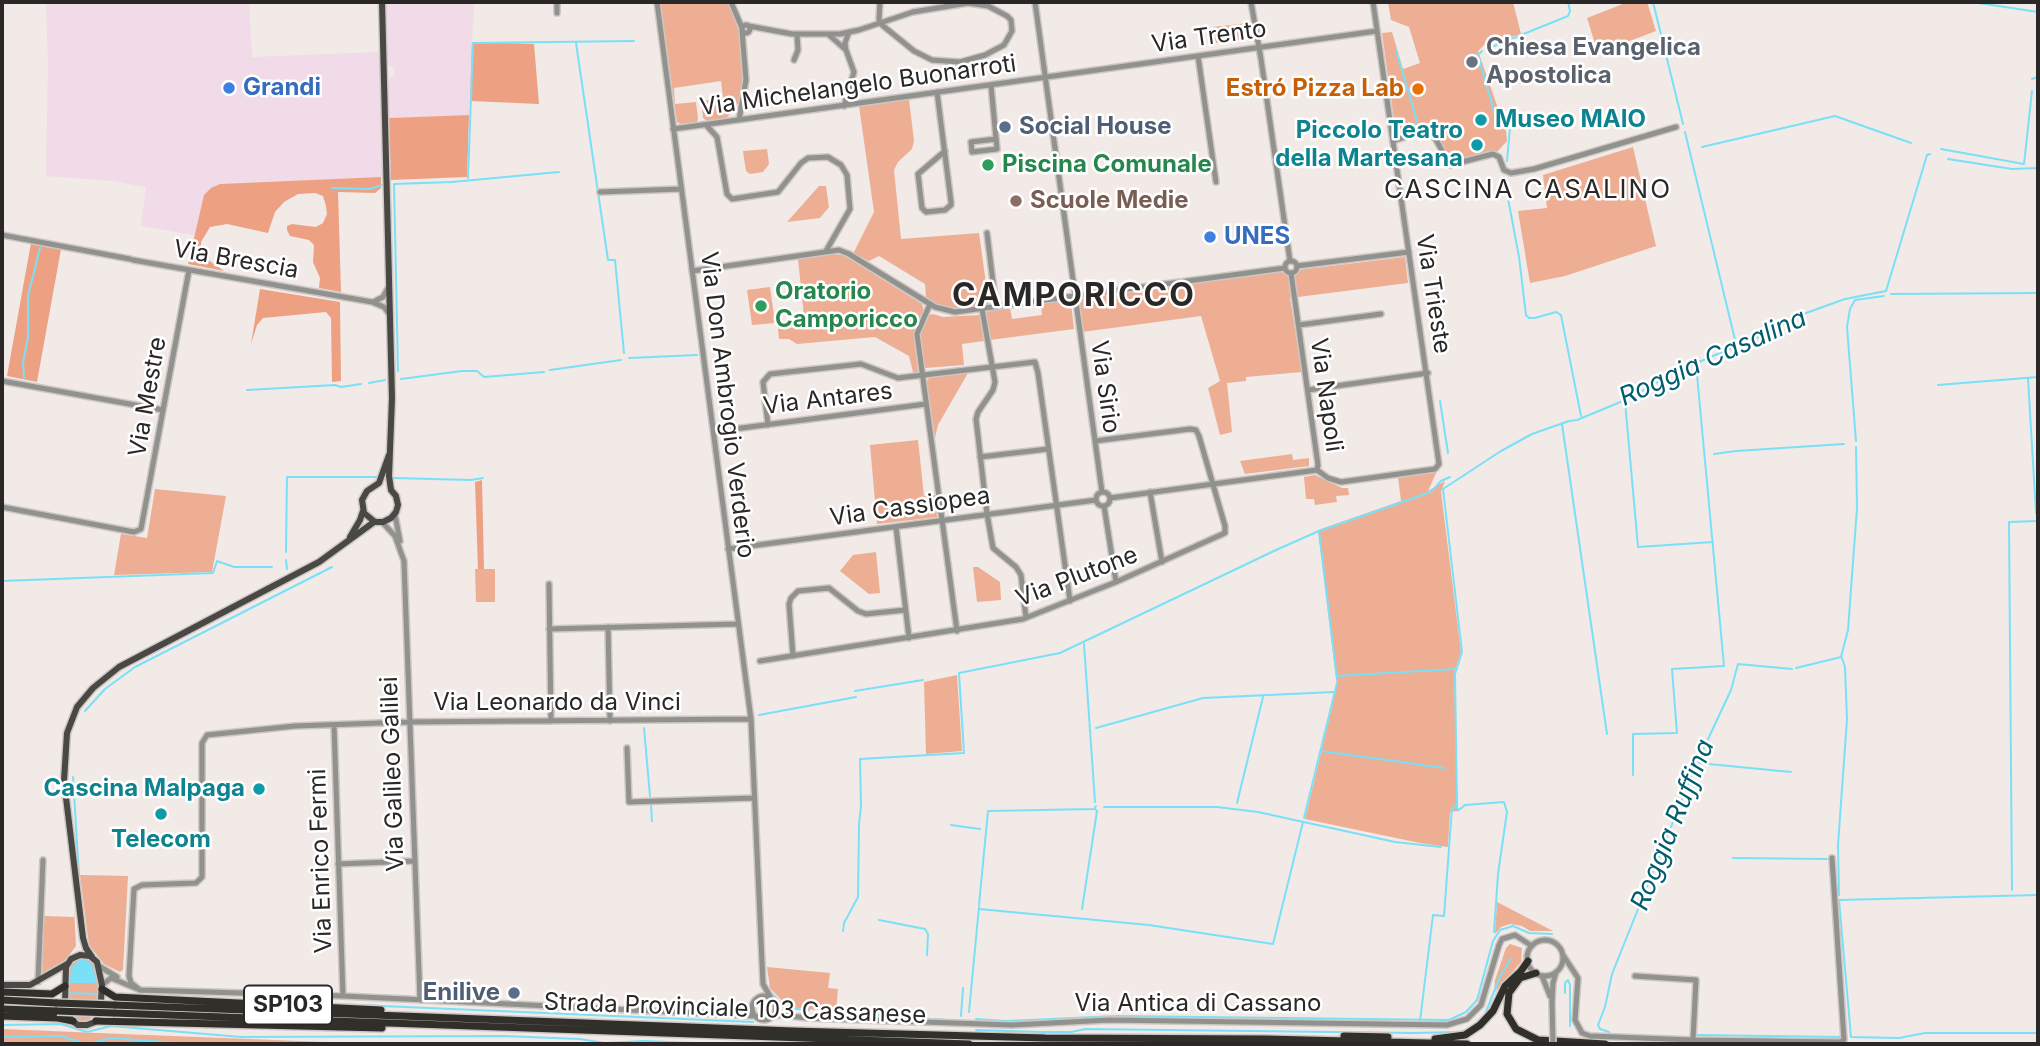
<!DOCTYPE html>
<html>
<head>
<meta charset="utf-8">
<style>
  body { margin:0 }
  #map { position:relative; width:2040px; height:1046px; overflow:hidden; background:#f1eae7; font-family:Inter,sans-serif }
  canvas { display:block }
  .frame { position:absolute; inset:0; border:4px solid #2a2827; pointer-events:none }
</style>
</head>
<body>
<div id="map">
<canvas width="2040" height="1046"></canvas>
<div class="frame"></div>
</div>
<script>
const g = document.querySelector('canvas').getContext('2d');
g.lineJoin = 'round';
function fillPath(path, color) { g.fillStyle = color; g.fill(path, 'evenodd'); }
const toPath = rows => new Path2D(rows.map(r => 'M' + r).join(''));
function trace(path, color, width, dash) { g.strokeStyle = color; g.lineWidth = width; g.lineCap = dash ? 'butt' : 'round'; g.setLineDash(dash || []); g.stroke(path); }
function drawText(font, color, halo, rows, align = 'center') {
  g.font = font + ' Inter,sans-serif'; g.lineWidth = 5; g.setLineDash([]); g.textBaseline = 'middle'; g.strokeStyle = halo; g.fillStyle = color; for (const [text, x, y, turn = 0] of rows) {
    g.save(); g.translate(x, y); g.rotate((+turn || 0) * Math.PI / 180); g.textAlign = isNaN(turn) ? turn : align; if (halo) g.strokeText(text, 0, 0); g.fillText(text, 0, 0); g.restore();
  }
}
const commercial = toPath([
  [46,2,249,2,252,57,379,52,385,177,220,184,204,195,196,233,193,235,141,226,146,187,113,181,46,176,48,64],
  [385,2,474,2,469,115,389,118,388,80,394,75,394,68,387,64]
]);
const green = toPath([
  [660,2,729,2,742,40,745,74,739,102,727,118,707,121,703,118,701,101,723,98,721,81,674,88,675,104,696,102,698,119,697,122,681,124,677,122],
  [1388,2,1513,2,1521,34,1484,45,1478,51,1506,131,1507,141,1497,152,1492,151,1451,164,1432,127,1396,134,1382,33,1392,32,1403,69,1420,63,1409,27,1391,20],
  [1628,2,1647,2,1656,31,1598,53,1587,18],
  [1248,23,1250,38,1216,43,1213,27],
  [909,99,914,141,912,149,898,162,894,170,901,239,979,233,989,305,953,309,936,304,926,298,925,284,879,256,869,261,853,254,874,212,859,106],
  [1633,147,1656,246,1565,276,1530,283,1518,211,1547,208,1543,175],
  [767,149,769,164,763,172,750,174,746,171,743,151],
  [819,186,826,186,829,207,820,218,787,222],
  [833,254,844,255,922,304,924,311,914,337,918,372,913,372,909,356,875,337,797,344,789,339,779,339,778,329,805,326,798,259],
  [1405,257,1408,283,1290,298,1302,372,1246,377,1246,381,1227,383,1232,432,1220,435,1208,388,1220,381,1201,316,1082,332,1076,297],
  [770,287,775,323,752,325,747,290],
  [1067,300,1071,303,1074,329,990,340,985,312,1010,308,1012,319,1042,315,1041,304],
  [933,314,943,317,980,315,984,341,962,344,964,365,925,368,920,334,929,315],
  [968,373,938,425,935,438,926,382,931,376],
  [918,440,924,496,935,495,937,517,877,524,870,445],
  [1292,454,1293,460,1309,458,1309,466,1245,474,1240,461],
  [1437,471,1428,491,1445,481,1441,492,1461,652,1454,674,1458,811,1450,812,1448,847,1420,843,1305,819,1337,686,1318,530,1401,501,1398,477],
  [1315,475,1342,488,1348,488,1349,495,1336,496,1337,502,1315,505,1314,499,1306,499,1304,477],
  [155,489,226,496,212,572,114,575,121,534,147,538],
  [876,552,880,593,869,594,840,571,853,555],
  [973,567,978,567,1000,582,1001,600,977,602],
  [475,569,495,569,495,602,476,602],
  [957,675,962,751,926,754,924,682],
  [80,875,128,876,123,970,120,972,104,964,89,945],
  [1497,902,1553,931,1530,931,1522,926,1510,924,1501,927,1495,934],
  [74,908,76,946,60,967,42,974,44,916,74,917],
  [1510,944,1522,948,1521,962,1494,993,1495,980,1506,948],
  [80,958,90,960,95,964,98,980,97,1013,86,1022,78,1021,72,1015,68,999,70,966],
  [767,967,830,973,828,988,838,989,836,1012,788,1007,770,988],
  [2,1029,122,1034,376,1044,2,1044]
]);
const forest = toPath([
  [472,42,534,44,539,104,470,101],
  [469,115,467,177,391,180,389,118],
  [381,177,381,188,375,193,338,192,341,292,319,288,320,278,313,262,314,245,309,240,290,236,287,230,287,226,292,224,316,227,323,223,327,214,326,206,323,196,315,193,298,194,284,202,275,212,268,233,227,224,210,227,201,242,201,255,224,271,188,264,204,195,211,188,220,184],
  [31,243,61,249,37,382,7,376],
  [260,289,340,302,341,381,332,382,331,318,326,312,263,318,257,325,251,344],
  [482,480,484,569,478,569,475,482]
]);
const water = toPath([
  [79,960,86,960,92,964,97,983,69,983,72,967]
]);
const stream = toPath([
  [1653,2,1683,124],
  [1972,2,2038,12],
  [576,43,608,260,615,260,624,353],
  [1489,48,1568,16,1570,11,1568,2],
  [1396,50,1417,121,1414,126,1398,130],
  [1482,51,1478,55,1497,122,1508,124,1510,128,1507,161],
  [2032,79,2038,77],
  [1685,132,1736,344],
  [1702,147,1835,116,1911,143],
  [1941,149,2024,164,2032,91],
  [1948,159,2012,169,2038,168],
  [1504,177,1519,257,1526,315,1529,318,1535,318,1556,312,1561,315,1581,416],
  [468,178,473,43,634,41],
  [332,188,370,189,382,185],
  [1891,294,2038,293],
  [629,358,697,355],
  [550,370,621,360],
  [398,371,394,184,452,182,559,172],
  [24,378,23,363,28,337,28,296,40,248],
  [2028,378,2036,513],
  [401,379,462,371,477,371,484,377,544,372],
  [369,383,385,380],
  [1938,385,2038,377],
  [247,390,335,385,341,387,361,384],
  [1440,401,1448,453],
  [1625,401,1638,547,1713,542],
  [1562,424,1607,734],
  [1856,441,1847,327,1850,309,1855,300,1884,296],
  [1714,454,1736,451,1844,444],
  [393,478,471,480,483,478],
  [1319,532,1337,679],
  [286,552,287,477,378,477],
  [286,560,287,569],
  [2,581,213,573,217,561,234,567,272,567],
  [1084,644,1095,802],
  [1796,668,1841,657,1848,630,1857,508,1856,447],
  [1338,676,1454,669],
  [855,691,923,680],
  [85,711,105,689,135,667,332,567],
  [759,715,856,697],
  [644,728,650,796],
  [1096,728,1203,698,1334,692],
  [1321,751,1444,768],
  [1698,763,1791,772],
  [1633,775,1633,734,1677,733,1672,669,1724,666,1696,364],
  [73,777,79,875],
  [1237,803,1263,697],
  [651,805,652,821],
  [1104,807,1217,807,1258,812,1395,842,1441,847],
  [1304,818,1337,683],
  [951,825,980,829],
  [1733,858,1827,859],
  [2012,890,2009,522,2038,521],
  [1839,895,1838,845,1847,719,1845,667,1842,658],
  [2038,895,1839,900,1851,1037,1899,1038,1925,1033,2038,1033],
  [979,905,988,811,1094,809,1096,806],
  [979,909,1149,925,1273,944,1303,822],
  [1082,909,1097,811,1095,809],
  [879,920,925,929,928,934,927,955],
  [843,931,844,923,858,897,859,824,861,806,860,759,964,753,959,673,1060,653,1276,550,1319,531,1425,494,1432,491,1441,481,1450,477],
  [1494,932,1498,874,1507,812,1504,802,1465,805,1459,810,1457,808,1455,674,1462,652,1443,489,1501,451,1532,434,1569,421,1577,420,1630,398,1675,372,1770,332,1795,317,1845,299,1886,291,1927,155,1930,154],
  [770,991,785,1008,809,1010],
  [70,993,97,994],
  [1565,993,1565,983,1568,980,1570,985,1570,1026],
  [313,1003,753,1022],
  [969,1012,979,907],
  [865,1014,904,1017],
  [961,1016,963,988],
  [910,1017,930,1019],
  [935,1019,960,1021],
  [976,1019,1006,1021,1117,1016,1449,1020,1466,1012,1477,1000,1493,941,1500,930,1513,926,1529,933,1552,934],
  [1420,1021,1433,915,1444,916,1452,808,1456,805],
  [1475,1024,1485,1014,1500,977,1511,958],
  [2,1025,61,1024,87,1032,111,1026,241,1037,503,1036,580,1039,605,1043,644,1041,719,1044],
  [976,1030,1041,1032,1071,1032,1086,1029,1413,1033,1460,1032,1468,1029],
  [1609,1032,1600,1029,1598,1025,1605,1007,1612,974,1695,767,1731,690,1738,664,1792,669],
  [1698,1035,1841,1037],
  [2,1037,60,1036,87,1044,111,1038,191,1044]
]);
const minor = toPath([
  [557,2,557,13],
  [657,2,751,719,763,984,771,998],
  [731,2,742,28],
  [1035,2,1102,492],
  [1251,2,1261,59,1290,261],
  '742 29a4 4 0 1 1 8 0a4 4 0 1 1-8 0Z',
  [749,26,792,34,840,34,859,30,913,12,968,3,988,6,1007,16,1011,20,1012,31,1004,45,985,55,960,62,932,60,914,51,882,25,880,23,879,19,880,2],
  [829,35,846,50,845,43,849,32],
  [1198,56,1216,182],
  [794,60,798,50,797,35],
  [991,85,997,149,972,152,971,142,996,139],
  [937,92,951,202,951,205,945,210,926,212,922,208,918,174,945,151],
  [844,106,854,72,846,50],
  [739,120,746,80,742,31],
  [706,125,717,137,727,194,732,199,778,192,801,163,808,158,828,157,841,165,847,175,850,209,826,251],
  [673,129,1377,31],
  [1393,141,1417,133,1428,133,1435,138,1450,165,1493,154,1499,157,1504,170,1511,173,1534,169,1676,127],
  [600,192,681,189],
  [987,233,996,307],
  [2,235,130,259],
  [133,260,372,302,384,307,390,315],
  '1285 267a6 6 0 1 1 12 0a6 6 0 1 1-12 0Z',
  [1297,266,1409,252],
  [692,271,839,250,849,254,935,307,955,312,1285,268],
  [1291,273,1318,465,1317,470],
  [373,302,383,297,388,288],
  [930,304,917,334,957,631],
  [982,309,995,382,993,390,978,412,976,419,987,514,993,548,1016,567,1021,575,1026,618],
  [1299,325,1381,314],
  [2,381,163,410],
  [1308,390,1428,373],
  [768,425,763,382,770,374,861,364,898,378,1035,362,1038,373,1070,601],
  [734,429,926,404],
  [980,457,1048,449],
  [1317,470,1328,478,1341,482,1435,469,1439,464,1373,2],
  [1150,492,1162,562],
  '1096 499a7 7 0 1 1 14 0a7 7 0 1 1-14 0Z',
  [1110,498,1317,470],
  [1104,506,1116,582],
  [2,507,134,532,141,529,189,270],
  [395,515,400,541],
  [382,522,395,536,404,561,420,1000],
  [896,527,909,638],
  [728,549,1096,500],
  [549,584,551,721],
  [608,627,610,721],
  [549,629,738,624],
  [793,656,789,604,791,598,798,591,829,588,858,611,866,614,905,610],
  [760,661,1023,619,1116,582,1225,533,1225,526,1199,436,1196,430,1190,429,1095,441],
  [334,725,343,996],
  [627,748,629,802,754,798],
  [338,864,414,861],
  '1527 958a18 18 0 1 1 36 0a18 18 0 1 1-36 0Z',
  [1563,955,1578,978,1575,1020,1582,1033,1590,1036,1693,1040,1696,980,1635,976],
  [99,966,117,977],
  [1542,976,1550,996],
  [38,982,43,860],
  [102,985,111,978,140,990,343,996,756,1016],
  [140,990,131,983,129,976,134,889,142,885,196,883,202,877,202,743,207,735,295,726,408,722,751,719],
  '752 1008a12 12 0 1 1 24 0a12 12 0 1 1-24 0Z',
  [1552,1002,1553,983,1556,972],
  [773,1016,782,1015,807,1018,1012,1025,1109,1020,1447,1025,1467,1019,1481,1005,1499,945,1502,939,1515,935,1532,946],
  [1693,1040,1840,1042,1844,1040,1832,858]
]);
const major = toPath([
  [382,2,392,398,389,476,391,490,396,496,398,505,396,512,391,518,383,522,375,522,364,513,362,500,367,491,379,483,389,455],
  [350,537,360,520,363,511],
  [80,955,90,956,97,962,102,985,100,1015,95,1022,87,1025,78,1025,71,1020,65,1003,66,967,71,959,80,955],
  [92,957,86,948,83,938,64,781,67,733,77,707,93,688,119,667,319,562,374,522],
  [2,985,30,985,67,964]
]);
const highway = toPath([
  [1536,973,1520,978,1509,993,1507,1014,1516,1029,1538,1040,1605,1044],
  [102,989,115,997,381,1010],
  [2,992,52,994,65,986],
  [2,1000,57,1003],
  [114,1005,793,1031,1045,1038,1266,1039,1467,1044],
  [2,1009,57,1011],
  [113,1013,969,1044],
  [2,1016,58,1018,73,1021],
  [96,1021,382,1028],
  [1344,1036,1388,1037],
  [1435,1039,1465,1035,1480,1025,1493,1011,1505,986,1521,971,1528,961]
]);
const minorBridge = toPath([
  [1552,1002,1553,1044]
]);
const highwayBridge = toPath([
  [57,1003,114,1005],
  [57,1011,113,1013]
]);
const markers = [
  [1472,62,7,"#6b7280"],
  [229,88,7,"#3f7fe0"],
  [1418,89,7,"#e8710a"],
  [1481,120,7,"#0f9aa8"],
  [1005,127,7,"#5c6f8a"],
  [1477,145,7,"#0f9aa8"],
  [988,165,7,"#2e9e5b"],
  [1016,201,7,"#8d6e63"],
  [1210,237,7,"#3f7fe0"],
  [761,306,7,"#2e9e5b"],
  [259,789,7,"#0f9aa8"],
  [161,814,7,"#0f9aa8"],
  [514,993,7,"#5c6f8a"]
];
const shields = [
  [288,1005,88]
];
const shieldNames = [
  ["SP103",288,1005]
];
const streetNames = [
  ["Via Trento",1209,37,-8],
  ["Via Michelangelo Buonarroti",858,86,-8],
  ["Via Brescia",236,260,10],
  ["Via Trieste",1433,294,81],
  ["Via Sirio",1105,387,82],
  ["Via Napoli",1326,395,82],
  ["Via Mestre",148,397,-80],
  ["Via Antares",828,399,-7],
  ["Via Don Ambrogio Verderio",727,405,83],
  ["Via Cassiopea",910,507,-8],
  ["Via Plutone",1077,577,-21],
  ["Via Leonardo da Vinci",557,703],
  ["Via Galileo Galilei",393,774,-92],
  ["Via Enrico Fermi",321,861,-92],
  ["Via Antica di Cassano",1198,1004],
  ["Strada Provinciale 103 Cassanese",735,1009,2]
];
const worshipNames = [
  ["Chiesa Evangelica",1486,48],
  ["Apostolica",1486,76]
];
const shopNames = [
  ["Grandi",243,88],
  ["UNES",1224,237]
];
const foodNames = [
  ["Estró Pizza Lab",1404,89]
];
const cultureNames = [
  ["Museo MAIO",1495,120,"left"],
  ["Piccolo Teatro",1463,131],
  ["della Martesana",1463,159],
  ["Cascina Malpaga",245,789],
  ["Telecom",161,840,"center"]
];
const serviceNames = [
  ["Social House",1019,127],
  ["Enilive",500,993,"right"]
];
const leisureNames = [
  ["Piscina Comunale",1002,165],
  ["Oratorio",775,292],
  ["Camporicco",775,320]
];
const educationNames = [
  ["Scuole Medie",1030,201]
];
const neighbourhoodNames = [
  ["CASCINA CASALINO",1528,190]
];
const waterNames = [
  ["Roggia Casalina",1713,358,-24],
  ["Roggia Ruffina",1673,825,-68]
];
const districtNames = [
  ["CAMPORICCO",1074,296]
];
fillPath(commercial, '#f1dbe8');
fillPath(green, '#edae94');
fillPath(forest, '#eda182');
fillPath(water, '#7ae0f8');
trace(stream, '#7ae0f8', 2);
trace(minor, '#cdc7c4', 8);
trace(major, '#cdc7c4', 9);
trace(highway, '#cdc7c4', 10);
trace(minor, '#91918e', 5);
trace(major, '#494844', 6);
trace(highway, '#302f2a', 7);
trace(minorBridge, '#cdc7c4', 8, []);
trace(highwayBridge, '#cdc7c4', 10, []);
trace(minorBridge, '#91918e', 5);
trace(highwayBridge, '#302f2a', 7);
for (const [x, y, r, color] of markers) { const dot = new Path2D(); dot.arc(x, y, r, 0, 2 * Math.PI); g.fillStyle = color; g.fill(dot); trace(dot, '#fff', 2.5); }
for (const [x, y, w] of shields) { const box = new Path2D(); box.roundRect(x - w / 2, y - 19.5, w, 39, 5); g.fillStyle = '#fff'; g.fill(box); trace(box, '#2a2827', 2); }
drawText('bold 23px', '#2a2827', null, shieldNames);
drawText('24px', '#2a2827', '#fff', streetNames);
drawText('bold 24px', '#5b616d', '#fff', worshipNames, 'left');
drawText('bold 24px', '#366cbe', '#fff', shopNames, 'left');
drawText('bold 24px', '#c56008', '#fff', foodNames, 'right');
drawText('bold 24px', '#0d838f', '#fff', cultureNames, 'right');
drawText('bold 24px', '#4e5e75', '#fff', serviceNames, 'left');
drawText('bold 24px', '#27864d', '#fff', leisureNames, 'left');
drawText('bold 24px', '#785e54', '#fff', educationNames, 'left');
g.letterSpacing = '2px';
drawText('26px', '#2a2827', '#fff', neighbourhoodNames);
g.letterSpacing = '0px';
drawText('italic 26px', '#005d6e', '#fff', waterNames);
g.letterSpacing = '2px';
drawText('bold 32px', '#2a2827', '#fff', districtNames);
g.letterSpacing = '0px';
</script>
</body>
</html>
